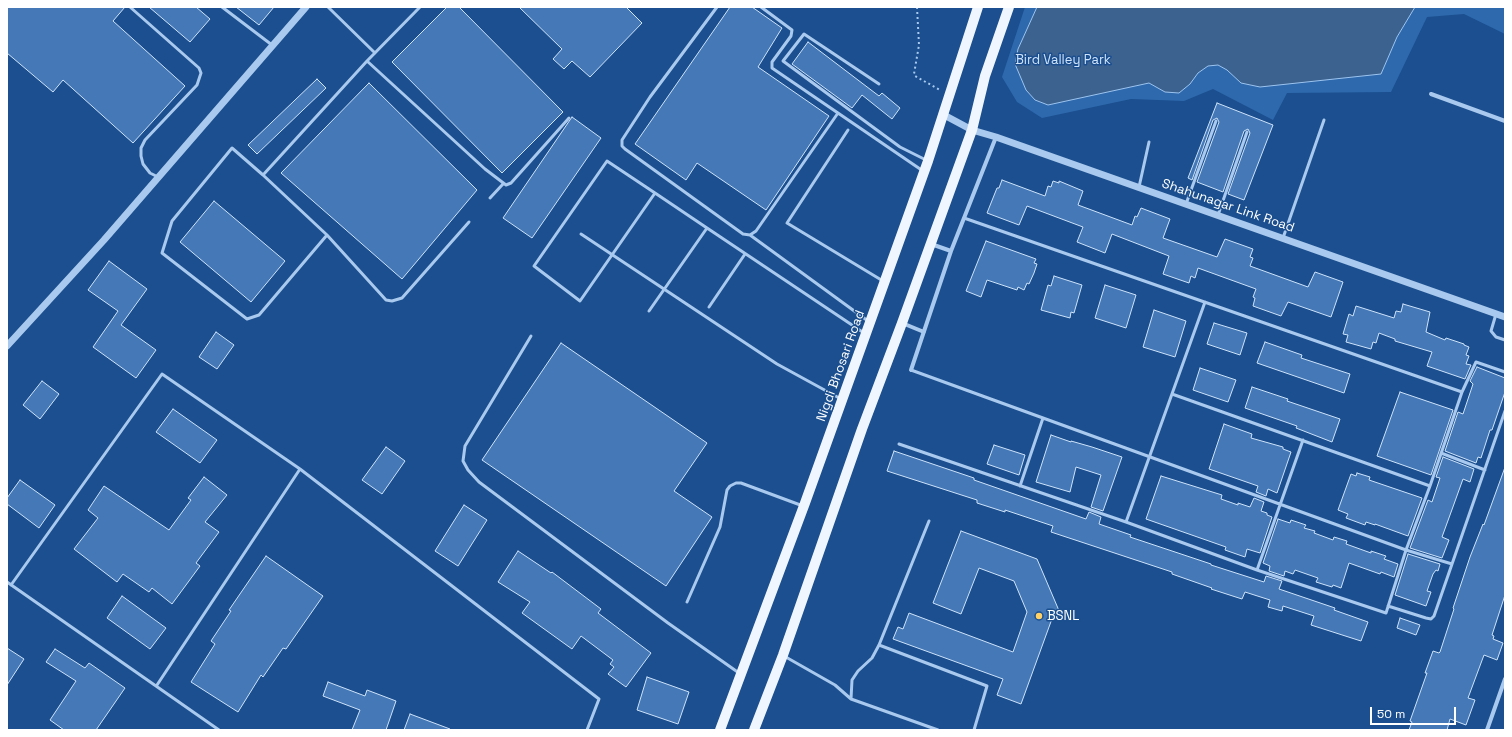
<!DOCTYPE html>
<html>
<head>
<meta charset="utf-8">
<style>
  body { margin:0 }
  #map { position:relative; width:1512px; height:737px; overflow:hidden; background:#1b4f8f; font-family:"Space Grotesk",sans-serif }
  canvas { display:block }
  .frame { position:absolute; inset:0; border:8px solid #fff; pointer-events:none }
  .scale { position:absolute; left:1370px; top:707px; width:86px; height:18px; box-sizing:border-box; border:2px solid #fff; border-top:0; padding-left:5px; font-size:12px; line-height:14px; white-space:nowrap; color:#fff; -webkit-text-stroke:3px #1b4f8f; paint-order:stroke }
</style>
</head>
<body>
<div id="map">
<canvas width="1512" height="737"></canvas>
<div class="frame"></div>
<div class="scale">50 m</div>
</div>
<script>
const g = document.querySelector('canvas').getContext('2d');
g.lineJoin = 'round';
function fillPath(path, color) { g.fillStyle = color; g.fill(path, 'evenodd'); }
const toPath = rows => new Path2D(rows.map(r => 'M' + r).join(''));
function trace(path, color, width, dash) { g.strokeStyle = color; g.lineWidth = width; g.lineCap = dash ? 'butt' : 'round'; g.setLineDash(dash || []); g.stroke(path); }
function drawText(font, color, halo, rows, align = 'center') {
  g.font = font + ' "Space Grotesk",sans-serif'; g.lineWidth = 3; g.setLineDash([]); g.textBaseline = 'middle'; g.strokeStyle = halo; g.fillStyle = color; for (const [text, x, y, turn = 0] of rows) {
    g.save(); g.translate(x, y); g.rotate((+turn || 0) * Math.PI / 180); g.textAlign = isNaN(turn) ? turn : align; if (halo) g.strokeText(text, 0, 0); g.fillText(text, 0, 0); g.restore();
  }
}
const green = toPath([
  [1025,7,1505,7,1505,34,1464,14,1427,17,1391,92,1287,93,1273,120,1213,89,1184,101,1131,99,1042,118,1017,102,1002,77]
]);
const water = toPath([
  [1037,7,1415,7,1397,37,1381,74,1260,87,1241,83,1227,70,1218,65,1208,66,1198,73,1190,84,1179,93,1165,92,1149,83,1048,105,1035,100,1026,90,1015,64,1018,49,1037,7]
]);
const building = toPath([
  [7,7,125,7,113,21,185,86,133,143,63,80,53,92,7,53,7,7],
  [149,7,196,7,210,19,190,42,149,7],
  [236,7,274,7,259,25,236,7],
  [447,7,459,7,563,112,502,173,392,62,447,7],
  [519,7,626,7,642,23,590,77,572,61,564,69,553,59,562,49,519,7],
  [730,7,752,7,782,28,758,67,829,116,766,210,697,163,686,180,635,144,730,7],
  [808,42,879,96,882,93,900,108,892,119,862,95,852,108,792,64,808,42],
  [317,79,326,88,257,154,248,145,317,79],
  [369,83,477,190,402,279,281,173,369,83],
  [1217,103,1273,125,1244,200,1228,194,1250,133,1248,129,1244,131,1223,192,1197,182,1219,122,1217,118,1213,120,1192,180,1188,178,1217,103],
  [572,117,601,138,532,238,503,218,572,117],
  [1002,180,1045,196,1048,186,1051,187,1053,181,1059,183,1059,181,1083,191,1078,205,1132,225,1135,216,1137,217,1141,208,1170,219,1163,238,1217,257,1225,239,1253,249,1250,257,1253,258,1250,266,1308,287,1315,272,1343,282,1331,317,1288,302,1281,316,1253,306,1255,298,1253,297,1256,289,1198,268,1195,278,1191,276,1189,283,1163,274,1169,256,1112,234,1105,253,1077,242,1083,227,1027,206,1019,225,987,213,997,188,999,188,1002,180],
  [214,201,285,261,251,302,180,242,214,201],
  [986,241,1036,259,1034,263,1037,264,1034,273,1029,284,1027,283,1024,290,1018,287,1017,290,987,280,981,297,966,291,986,241],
  [109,261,147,289,121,325,156,350,136,378,93,347,118,311,88,290,109,261],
  [1054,276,1082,285,1074,313,1071,312,1070,318,1041,310,1048,285,1051,286,1054,276],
  [1105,285,1136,295,1126,328,1095,318,1105,285],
  [1403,304,1430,312,1426,332,1445,340,1446,338,1464,344,1464,345,1469,347,1466,355,1469,356,1466,364,1471,365,1465,379,1427,366,1432,352,1395,341,1395,339,1379,333,1376,343,1373,342,1371,349,1346,342,1348,335,1343,334,1349,314,1353,316,1356,306,1394,318,1396,311,1401,312,1403,304],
  [1154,310,1186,321,1175,357,1143,347,1154,310],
  [1214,323,1247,333,1240,355,1207,344,1214,323],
  [216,332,234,345,217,369,199,357,216,332],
  [1265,342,1302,355,1301,358,1350,374,1344,393,1257,363,1265,342],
  [561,343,707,443,674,491,712,517,666,586,482,460,561,343],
  [1477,367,1505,378,1505,392,1492,430,1490,430,1481,458,1478,457,1476,463,1445,451,1458,412,1463,414,1473,384,1470,381,1477,367],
  [1200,368,1236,380,1228,402,1193,390,1200,368],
  [42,381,59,394,40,419,23,405,42,381],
  [1252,387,1288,399,1287,401,1340,419,1332,442,1296,428,1297,426,1245,408,1252,387],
  [1400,392,1453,410,1431,475,1377,456,1400,392],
  [173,409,217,440,200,463,156,432,173,409],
  [1224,424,1252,434,1251,438,1283,447,1283,449,1291,452,1277,493,1268,489,1266,496,1256,492,1258,486,1209,469,1224,424],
  [1051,435,1071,442,1071,441,1092,447,1122,457,1103,511,1091,507,1101,475,1076,467,1070,492,1036,482,1051,435],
  [994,445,1025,455,1019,475,987,464,994,445],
  [386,447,405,461,382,494,362,480,386,447],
  [894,451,974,478,974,480,1086,519,1089,512,1101,517,1099,524,1131,535,1130,537,1211,564,1211,565,1264,582,1266,576,1282,581,1279,589,1335,608,1334,610,1368,622,1361,641,1311,625,1314,616,1283,606,1282,611,1268,607,1270,600,1245,592,1242,599,1211,589,1212,588,1172,574,1172,572,1051,532,1053,526,1005,510,1005,512,977,503,977,500,887,471,894,451],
  [1443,457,1474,469,1470,482,1463,479,1454,504,1442,537,1449,540,1442,558,1410,548,1428,500,1432,502,1440,478,1436,477,1443,457],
  [1504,470,1505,471,1505,595,1492,635,1494,636,1493,639,1503,643,1497,660,1484,655,1468,698,1475,700,1466,725,1450,719,1447,730,1409,730,1412,722,1410,721,1427,673,1425,673,1433,651,1439,653,1440,652,1454,609,1453,608,1470,557,1483,524,1484,525,1504,470],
  [1357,473,1370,477,1369,480,1422,498,1408,536,1375,524,1375,525,1366,522,1365,525,1346,518,1348,514,1338,510,1351,474,1356,476,1357,473],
  [1161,476,1222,495,1221,499,1238,505,1238,503,1250,507,1254,498,1264,502,1261,511,1267,513,1267,515,1272,517,1260,553,1247,549,1245,557,1225,550,1226,547,1146,519,1161,476],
  [204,477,227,495,205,522,219,532,196,563,200,566,172,604,152,588,149,592,123,574,117,582,74,549,98,518,88,510,104,486,169,530,191,500,188,498,204,477],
  [20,480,55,505,39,528,7,504,7,498,20,480],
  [464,505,487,520,458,566,435,551,464,505],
  [1278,519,1290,523,1291,520,1306,525,1304,528,1315,531,1314,533,1333,540,1334,537,1347,541,1346,544,1371,553,1371,551,1386,556,1384,559,1398,564,1394,577,1381,572,1380,574,1349,563,1341,588,1333,585,1332,587,1316,582,1318,578,1295,570,1293,574,1285,571,1284,576,1269,571,1270,566,1263,563,1278,519],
  [961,531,1037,559,1060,613,1053,616,1021,704,997,695,1003,679,893,639,898,627,903,629,909,613,1013,652,1027,612,1014,581,979,568,961,614,933,603,961,531],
  [518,551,551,573,552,572,601,609,598,613,651,653,626,687,608,674,614,667,610,664,613,660,581,636,572,649,522,613,530,602,498,582,518,551],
  [1408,554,1440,564,1438,571,1436,570,1433,574,1427,591,1431,592,1426,606,1395,595,1408,554],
  [266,556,323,596,286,649,283,648,263,677,261,675,238,712,191,682,215,644,211,641,231,611,229,610,266,556],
  [122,596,166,628,150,649,107,618,122,596],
  [1400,618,1420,625,1416,635,1397,628,1400,618],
  [7,648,24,659,7,685,7,648],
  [55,649,85,668,89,663,125,688,96,730,64,730,50,720,76,681,46,662,55,649],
  [647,677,689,692,678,724,637,710,647,677],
  [328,682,365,696,367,690,396,701,386,730,352,730,360,710,323,696,328,682],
  [410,714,450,729,450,730,404,730,410,714]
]);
const path = toPath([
  [917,7,919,45,914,74,915,76,940,90]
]);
const service = toPath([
  [130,7,199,68,201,73,197,85,145,140,141,148,141,156,143,164,150,173,158,177],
  [222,7,272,45],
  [328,7,375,53],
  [420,7,367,61,263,175,327,235,386,300,392,301,402,298,469,222],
  [717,7,650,97,622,140,622,146,625,149,743,234,750,235,756,231,838,113],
  [761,7,792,30,791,36,772,62,772,68,923,171],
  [367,61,485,169,506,185,511,183,569,118],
  [879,84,804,34,783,61,900,147,926,160],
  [848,130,787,223,883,281],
  [263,175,232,148,172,221,162,253,247,319,259,315,327,235],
  [1139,187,1149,142],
  [655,193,580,301,534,266,607,161,655,193,707,228,864,333],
  [490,198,503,184],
  [1186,204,1216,121],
  [1218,215,1247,132],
  [964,218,1462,392],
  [581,234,777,364,841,399],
  [750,235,868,321],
  [1283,238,1324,120],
  [709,307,745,254],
  [649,311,707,228],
  [1496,314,1491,331,1496,337,1505,340],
  [531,336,465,446,463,461,468,470,479,482,668,623,739,673],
  [911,370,1406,550,1452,564],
  [1172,394,1430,486],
  [899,444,1126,522,1257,570,1386,613,1406,550,1430,486,1462,392,1476,362,1505,372],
  [1441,453,1485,470],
  [1020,486,1043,418],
  [1126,522,1205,302],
  [1257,570,1303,440],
  [7,582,219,730],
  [11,585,162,374,300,469,599,699,587,730],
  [687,602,720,527,727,490,730,486,736,483,741,483,803,506],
  [1388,606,1426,618,1431,619,1434,616,1505,411],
  [879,645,987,686,974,730],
  [784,656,835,685,851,699,938,730],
  [157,685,300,469],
  [851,699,852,680,858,671,872,658,879,645,929,521]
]);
const minor = toPath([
  [1431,94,1505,121],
  [931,244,951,251],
  [902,323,924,332],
  [911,370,951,251,996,137],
  [1487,730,1505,679]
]);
const tertiary = toPath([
  [944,115,972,130,996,137,1505,317],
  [7,346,104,240,306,7]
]);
const primary = toPath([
  [720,730,805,503,928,161,978,7],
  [754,730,783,655,862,429,902,323,972,130,985,76,1009,7]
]);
const markers = [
  [1039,616,4,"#ffd166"]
];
const parkNames = [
  ["Bird Valley Park",1063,60]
];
const streetNames = [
  ["Shahunagar Link Road",1228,206,19],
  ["Nigdi Bhosari Road",841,366,-70]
];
const poiNames = [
  ["BSNL",1047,616]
];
fillPath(green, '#2e69ad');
fillPath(water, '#3c6290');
trace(water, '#9cc4f0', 1);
fillPath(building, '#4478b7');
trace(building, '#cfe3fa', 1);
trace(path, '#a9c9ee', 2, [2, 3]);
trace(service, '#a9c9ee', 3);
trace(minor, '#a9c9ee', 4);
trace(tertiary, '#a9c9ee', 7);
trace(primary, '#f0f6ff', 10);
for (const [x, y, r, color] of markers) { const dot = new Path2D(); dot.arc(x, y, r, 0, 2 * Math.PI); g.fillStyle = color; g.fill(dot); trace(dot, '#1b4f8f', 1.5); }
drawText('13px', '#cfe3fa', '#1b4f8f', parkNames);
drawText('13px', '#fff', '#1b4f8f', streetNames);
drawText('13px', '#fff', '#1b4f8f', poiNames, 'left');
</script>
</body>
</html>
